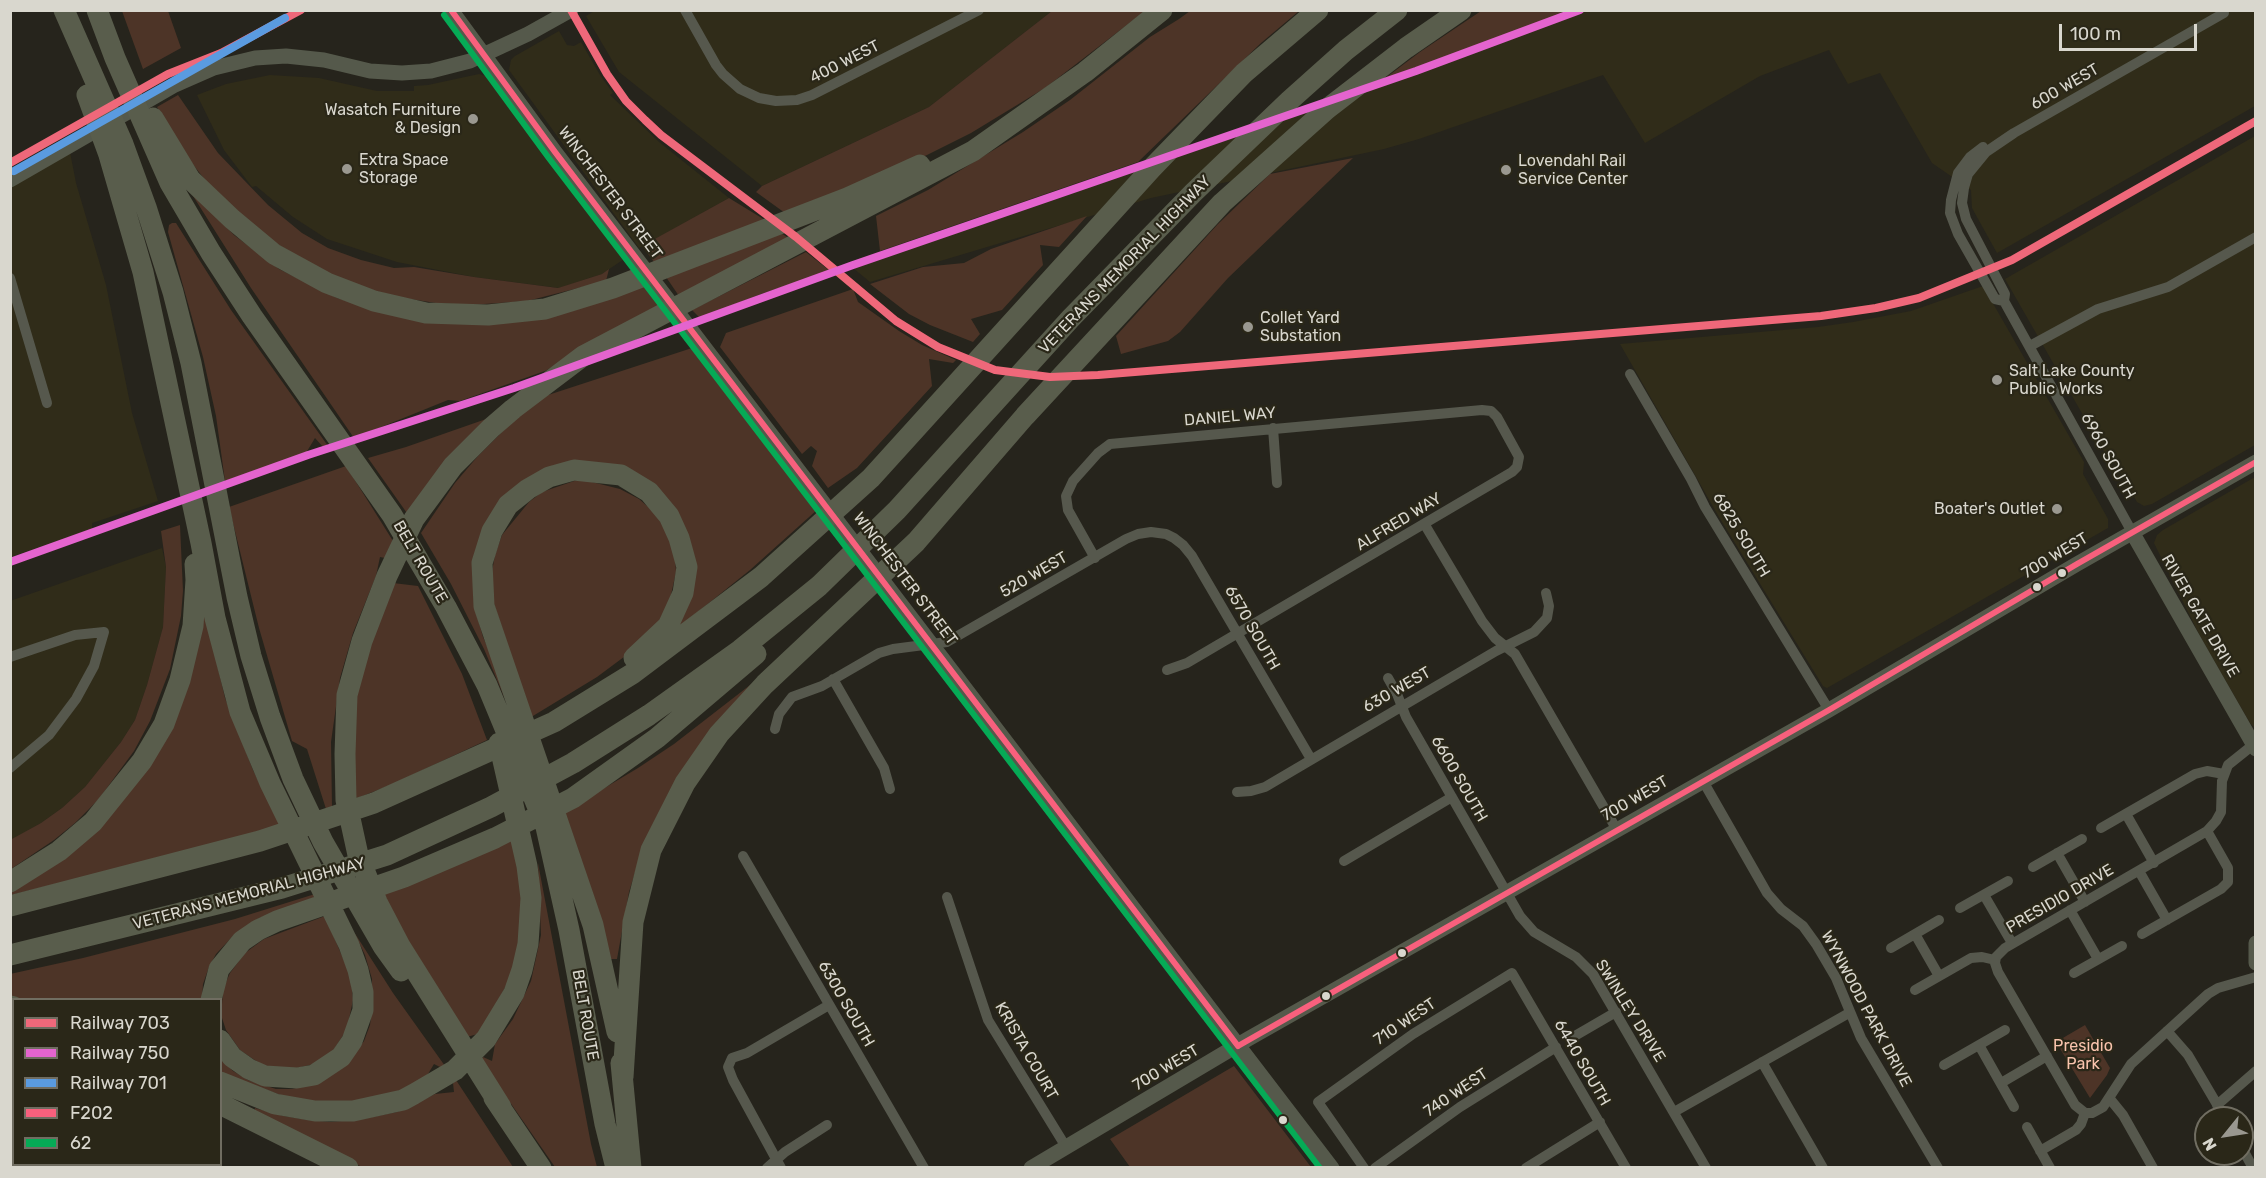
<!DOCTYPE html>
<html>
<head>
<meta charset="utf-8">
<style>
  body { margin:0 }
  #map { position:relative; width:2266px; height:1178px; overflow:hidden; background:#26241c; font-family:Rubik,sans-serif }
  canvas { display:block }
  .frame { position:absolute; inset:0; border:12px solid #d9d7ce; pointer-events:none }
  .legend { position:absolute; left:12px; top:998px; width:210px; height:168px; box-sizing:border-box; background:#2a2718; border:2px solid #706d61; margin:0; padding:8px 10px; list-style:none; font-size:18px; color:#d9d7ce }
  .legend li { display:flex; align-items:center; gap:12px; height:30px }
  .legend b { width:30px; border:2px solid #706d61 }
  .north { position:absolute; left:2194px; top:1106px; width:60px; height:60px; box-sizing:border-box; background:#2a2718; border:2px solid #706d61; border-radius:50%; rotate:240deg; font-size:16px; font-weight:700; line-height:24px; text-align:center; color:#d9d7ce }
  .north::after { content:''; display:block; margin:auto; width:21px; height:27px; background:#9a9890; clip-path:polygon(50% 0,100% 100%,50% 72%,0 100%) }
  .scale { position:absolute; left:2059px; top:24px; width:138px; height:27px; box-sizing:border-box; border:3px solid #d9d7ce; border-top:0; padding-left:8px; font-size:18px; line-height:21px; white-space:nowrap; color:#d9d7ce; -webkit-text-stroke:4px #2a2718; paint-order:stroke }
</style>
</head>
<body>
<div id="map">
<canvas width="2266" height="1178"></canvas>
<div class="frame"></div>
<ul class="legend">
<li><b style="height:8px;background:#ef687a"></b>Railway 703</li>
<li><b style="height:8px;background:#e464ce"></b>Railway 750</li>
<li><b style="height:8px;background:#5a9be0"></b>Railway 701</li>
<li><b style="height:8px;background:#f8607d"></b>F202</li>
<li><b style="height:8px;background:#06aa56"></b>62</li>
</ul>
<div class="north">N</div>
<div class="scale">100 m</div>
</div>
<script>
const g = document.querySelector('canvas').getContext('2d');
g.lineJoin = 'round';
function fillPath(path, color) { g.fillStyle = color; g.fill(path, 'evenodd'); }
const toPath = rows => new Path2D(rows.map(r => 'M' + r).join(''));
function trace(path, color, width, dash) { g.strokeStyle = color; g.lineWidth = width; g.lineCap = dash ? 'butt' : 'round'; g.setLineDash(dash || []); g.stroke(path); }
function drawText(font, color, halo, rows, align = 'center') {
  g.font = font + ' Rubik,sans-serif'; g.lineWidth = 4.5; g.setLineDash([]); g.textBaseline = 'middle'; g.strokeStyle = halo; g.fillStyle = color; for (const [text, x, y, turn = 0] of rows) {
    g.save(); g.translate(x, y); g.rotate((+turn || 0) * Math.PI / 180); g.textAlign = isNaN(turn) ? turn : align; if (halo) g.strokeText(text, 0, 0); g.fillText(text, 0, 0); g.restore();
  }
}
const built = toPath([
  [596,10,1052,11,929,107,762,186,619,72,586,16],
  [1571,11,2255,11,2255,106,1997,253,1972,208,1971,190,1932,163,1880,73,1848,84,1829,50,1760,76,1645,143,1603,75,1419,139,1384,149,1151,198,870,282,847,263,1390,77],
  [559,31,567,45,574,46,581,42,600,75,613,93,610,95,659,142,729,198,639,248,509,70,511,60,515,56],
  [270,75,319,78,377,91,414,91,414,86,428,85,479,74,485,76,592,217,627,257,602,274,559,288,474,277,397,262,327,239,293,217,256,186,252,187,224,150,197,95,226,84],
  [2255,136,2255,445,2152,504,2144,506,2137,502,2112,459,2103,450,2005,279],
  [70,152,76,183,106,285,132,413,158,501,92,523,92,529,11,557,10,187],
  [1983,286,2084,462,2083,474,2108,519,2108,528,1827,688,1823,686,1719,517,1620,344,1818,327,1853,322,1911,311],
  [2255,477,2255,728,2250,723,2200,636,2154,543,2157,535,2163,530],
  [162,548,166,567,163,627,147,685,135,720,121,742,85,787,62,808,41,823,11,840,10,601]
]);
const green = toPath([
  [122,11,168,11,181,48,143,69],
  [1052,11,1145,11,1045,88,971,133,927,155,866,182,785,213,756,192,762,186,929,107],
  [1190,11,1299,11,1261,43,1138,162,880,251,876,216,928,190,1023,132,1070,100,1150,37,1179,19],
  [1481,11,1571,11,1384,79,1420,52],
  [178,95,218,153,268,205,302,233,328,248,361,260,394,268,414,267,474,277,558,288,602,274,609,269,606,281,527,301,470,305,436,303,397,297,358,286,319,270,263,235,206,181,187,157,157,107],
  [1353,158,1228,278,1180,332,1168,341,1121,354,1116,336,1218,224,1270,174],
  [188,188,234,235,279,269,337,298,401,317,645,286,660,306,545,371,460,401,448,400,354,438,251,288],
  [729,198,765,220,654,262,642,246],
  [1087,216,1059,247,1040,245,1043,265,1002,310,971,319,980,334,973,342,930,325,909,314,870,284,923,267,964,263,991,249],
  [172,223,176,223,231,310,328,446,324,448,315,438,306,453,225,481,216,416,203,357,168,232,169,225],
  [781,233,790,239,679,296,666,277],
  [806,252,830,271,761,294,700,318,692,310],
  [853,289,858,302,899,331,922,345,956,360,953,363,929,359,932,386,857,468,828,488,812,466,817,451,811,446,802,454,720,347,726,333],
  [692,348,818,509,750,570,669,635,691,573,637,478,528,480,473,575,473,594,476,612,483,637,500,675,516,725,484,649,451,584,421,533,455,483,478,456,507,427,542,397],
  [489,418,409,516,368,458,406,447],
  [346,466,393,541,385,558,380,557,376,576,353,633,340,678,331,742,332,807,326,809,307,749,292,741,259,628,229,507],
  [580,479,620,489,639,499,654,512,665,527,675,556,676,572,671,595,665,615,640,645,597,677,528,719,521,686,492,598,491,577,495,555,502,535,529,502,542,492],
  [180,525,183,591,181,616,170,669,150,721,134,751,98,800,75,823,54,840,11,869,10,840,41,823,62,808,85,787,121,742,135,720,147,685,163,627,166,567,161,531],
  [393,583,418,586,462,674,487,740,393,784,350,801,348,784,359,676],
  [204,608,225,698,253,770,280,825,191,851,11,895,11,888,117,806],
  [781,661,637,866,629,892,617,959,610,959,561,814,638,768,674,744],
  [516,838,523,892,517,965,481,1033,467,1037,375,898],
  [538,863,591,1144,597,1167,555,1167,507,1098,477,1063,483,1057,492,1061,495,1044,513,1019,531,981,541,935],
  [315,894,317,899,259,918,233,936,216,954,209,967,203,984,202,999,11,998,10,974,83,958,235,919],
  [325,916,351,977,353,1000,347,1029,333,1051,314,1064,288,1070,262,1065,240,1050,226,1030,222,1018,222,1004,223,989,230,973,245,953,264,939],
  [354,932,393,993,445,1066,442,1068,434,1064,425,1079,402,1090,358,1101,298,1101,221,1074,220,1058,233,1071,248,1080,276,1089,292,1089,321,1082,347,1064,364,1041,370,1025,372,1009,372,979,365,955],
  [2085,1025,2110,1068,2107,1075,2090,1098,2056,1042],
  [1234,1066,1311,1167,1130,1167,1110,1139],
  [456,1080,513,1167,362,1167,254,1113,255,1108,284,1116,309,1120,331,1122,362,1119,397,1112,435,1094,454,1092,453,1083]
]);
const street = toPath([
  [685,10,716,65,723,74,740,89,759,98,776,101,797,100,812,95,979,10],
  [1983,147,1970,157,1958,173,1951,200,1950,213,1958,234,1995,299,2004,301],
  [10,278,47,403],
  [2030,346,2098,309,2168,287,2256,237],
  [1630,374,1691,479,1705,507,1829,710],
  [1273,428,1277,483],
  [1425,525,1482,621,1495,638,1515,654,1617,830],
  [2132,532,2004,301,2005,294,1966,219,1962,203,1964,188,1968,174,1986,152,2014,133,2224,13],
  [1095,558,1068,510,1066,496,1073,481,1098,453,1110,444,1482,410,1491,411,1497,417,1519,457,1517,467,1512,472,1187,663,1167,670],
  [10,657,75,635,104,632,94,666,76,699,49,735,10,768],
  [1388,678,1397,694,1406,717,1520,916,1534,932,1576,957,1593,974,1706,1168],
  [833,679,884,768,890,789],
  [775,729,779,714,792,697,822,686,879,653,893,649,947,642,1126,539,1138,534,1151,532,1166,534,1174,538,1183,545,1192,556,1311,759],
  [1703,781,1767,893,1781,909,1803,926,1816,944,1836,978,1861,1038,1938,1168],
  [1237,792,1251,791,1265,787,1496,651,1534,632,1547,618,1549,606,1546,593],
  [2126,814,2154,863],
  [2101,828,2195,774,2207,771,2224,774],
  [2057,853,2085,902],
  [743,856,924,1168],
  [1344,861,1452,797],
  [2033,867,2082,839],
  [2139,871,2167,920],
  [1984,895,2012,943],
  [947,897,988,1020,1066,1147],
  [1960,908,2008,881],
  [2070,910,2098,959],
  [1915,934,1939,976],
  [2142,934,2221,889,2228,882,2228,868,2207,831],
  [1891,948,1939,920],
  [2074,973,2122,946],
  [1915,990,1971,958,1982,957,1995,960],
  [2167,1031,2188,1055,2225,1118],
  [1573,1037,1616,1012],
  [10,1044,14,1067],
  [1979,1045,2014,1107],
  [1762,1062,1823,1168],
  [1944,1065,2005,1030],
  [2001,1083,2047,1056],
  [2110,1099,2123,1115,2153,1168],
  [2217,1105,2256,1071],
  [1674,1112,1849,1013],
  [2085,1113,2075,1105,1998,972,1995,963,1996,957,2005,948,2207,831,2216,821,2221,812,2222,781,2228,765,2253,745],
  [2085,1113,2092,1113,2103,1107,2131,1064,2208,994,2218,988,2256,977],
  [2027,1127,2050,1168],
  [2242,1148,2253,1168],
  [2040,1151,2076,1130,2081,1124,2085,1113],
  [26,1164,27,1168],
  [767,1168,785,1152,827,1125],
  [781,1168,733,1080,728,1067,732,1058,747,1053,829,1005],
  [1364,1168,1318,1102,1413,1034,1512,973,1626,1168],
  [1375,1168,1460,1107,1556,1047],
  [1526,1168,1600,1122]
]);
const secondary = toPath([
  [451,10,555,152,1332,1168],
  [10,180,173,86,214,68,255,58,286,56,324,60,370,71,402,73,431,71,470,61,528,34,571,10],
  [2132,532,2256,749],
  [2256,943,2256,963],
  [1031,1168,1248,1039,1829,710,2077,564,2256,462]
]);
const highway = toPath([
  [64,10,123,144,146,207,173,292,191,363,237,597,251,656,270,717,293,779,323,842,383,946,401,971],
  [97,10,115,58,170,183,211,253,252,316,392,515,446,607,487,685,546,827,569,930,605,1124,616,1168],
  [87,95,109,155,143,272,201,543,215,618,240,712,270,783,349,945,358,970,363,992,363,1010,352,1041,341,1057,314,1075,297,1078,265,1076,249,1069,232,1057,220,1040],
  [153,118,190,179,232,219,274,254,327,283,374,301,426,313,488,315,545,309,613,288,847,198,920,165],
  [10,882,59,851,93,822,142,761,164,724,180,680,193,626,196,580,195,564],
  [10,906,260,841,374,803,554,722,632,674,761,577,871,478,1152,168,1244,73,1318,10],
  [10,955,282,888,387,855,491,807,573,763,649,715,740,650,819,586,897,510,1071,318,1194,192,1289,101,1346,50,1397,10],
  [211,1000,219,969,242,941,258,930,277,921,404,877,495,838,573,798,657,738,756,654],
  [10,1006,14,1007],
  [617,1032,593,925,484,606,482,563,492,531,508,505,528,489,549,477,574,470,621,475,649,492,669,516,679,538,687,567,683,593,668,626,634,658],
  [621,1063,631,1168],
  [623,1077,633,922,651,850,685,783,719,734,765,684,916,542,1025,416,1222,203,1327,109,1406,48,1461,10],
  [220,1082,275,1104,315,1111,353,1111,403,1100,414,1094,455,1070,486,1039,514,993,522,970,528,944,531,898,527,866,499,743],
  [494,1098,541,1168],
  [220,1104,348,1168],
  [501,1107,400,946,377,902,358,855,346,800,345,754,347,695,362,641,387,576,414,519,453,466,491,428,513,409,583,356,973,151,1085,72,1162,10]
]);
const bus1 = toPath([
  [451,10,555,152,1238,1046],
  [1238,1046,1829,710,2077,564,2256,462]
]);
const bus2 = toPath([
  [444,15,548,157,1320,1168]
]);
const rail1 = toPath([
  [571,10,607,74,626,101,645,120,661,135,796,237,896,321,938,347,995,370,1050,377,1098,375,1821,316,1876,308,1919,298,2012,260,2256,121],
  [10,163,168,74,221,53,301,10]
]);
const rail2 = toPath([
  [10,562,308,455,514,388,853,265,1416,71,1580,10]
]);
const rail3 = toPath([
  [14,171,285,18]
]);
const markers = [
  [473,119,6,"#9a9890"],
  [347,169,6,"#9a9890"],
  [1506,170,6,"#9a9890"],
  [1248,327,6,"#9a9890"],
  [1997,380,6,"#9a9890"],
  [2057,509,6,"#9a9890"],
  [2062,573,5,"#d9d7ce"],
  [2037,587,5,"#d9d7ce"],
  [1402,953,5,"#d9d7ce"],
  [1326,996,5,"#d9d7ce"],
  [1283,1120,5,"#d9d7ce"]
];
const streetNames = [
  ["400 WEST",845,62,-27],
  ["600 WEST",2065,87,-30],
  ["WINCHESTER STREET",610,193,53],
  ["VETERANS MEMORIAL HIGHWAY",1125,265,-46],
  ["DANIEL WAY",1230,417,-5],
  ["6960 SOUTH",2108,456,61],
  ["ALFRED WAY",1399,522,-31],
  ["6825 SOUTH",1741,535,59],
  ["700 WEST",2055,556,-31],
  ["BELT ROUTE",420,562,60],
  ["520 WEST",1034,575,-30],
  ["WINCHESTER STREET",905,579,53],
  ["RIVER GATE DRIVE",2200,616,60],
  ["6570 SOUTH",1252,628,60],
  ["630 WEST",1397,690,-30],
  ["6600 SOUTH",1459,779,60],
  ["700 WEST",1635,799,-30],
  ["VETERANS MEMORIAL HIGHWAY",249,894,-15],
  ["PRESIDIO DRIVE",2060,899,-30],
  ["6300 SOUTH",846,1004,60],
  ["WYNWOOD PARK DRIVE",1866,1009,62],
  ["SWINLEY DRIVE",1630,1011,58],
  ["BELT ROUTE",585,1015,80],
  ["710 WEST",1405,1022,-34],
  ["KRISTA COURT",1026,1051,60],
  ["6440 SOUTH",1582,1063,60],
  ["700 WEST",1166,1068,-31],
  ["740 WEST",1456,1093,-34]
];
const poiNames = [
  ["Wasatch Furniture",461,110,"right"],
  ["& Design",461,128,"right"],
  ["Extra Space",359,160],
  ["Storage",359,178],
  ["Lovendahl Rail",1518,161],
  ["Service Center",1518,179],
  ["Collet Yard",1260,318],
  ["Substation",1260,336],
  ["Salt Lake County",2009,371],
  ["Public Works",2009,389],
  ["Boater's Outlet",2045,509,"right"]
];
const parkNames = [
  ["Presidio",2083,1046],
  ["Park",2083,1064]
];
fillPath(built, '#302c19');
fillPath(green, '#4d3427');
trace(street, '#56584d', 10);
trace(secondary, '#55594b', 15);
trace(highway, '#595d4c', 21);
trace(bus1, '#f8607d', 6);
trace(bus2, '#06aa56', 6);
trace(rail1, '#ef687a', 8);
trace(rail2, '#e464ce', 8);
trace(rail3, '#5a9be0', 8);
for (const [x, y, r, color] of markers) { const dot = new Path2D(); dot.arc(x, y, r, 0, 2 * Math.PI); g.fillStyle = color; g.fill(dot); trace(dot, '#2a2718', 2); }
drawText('16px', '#d9d7ce', '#2a2718', streetNames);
drawText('16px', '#d9d7ce', '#2a2718', poiNames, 'left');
drawText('16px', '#f9c4ad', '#2a2718', parkNames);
</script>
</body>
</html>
